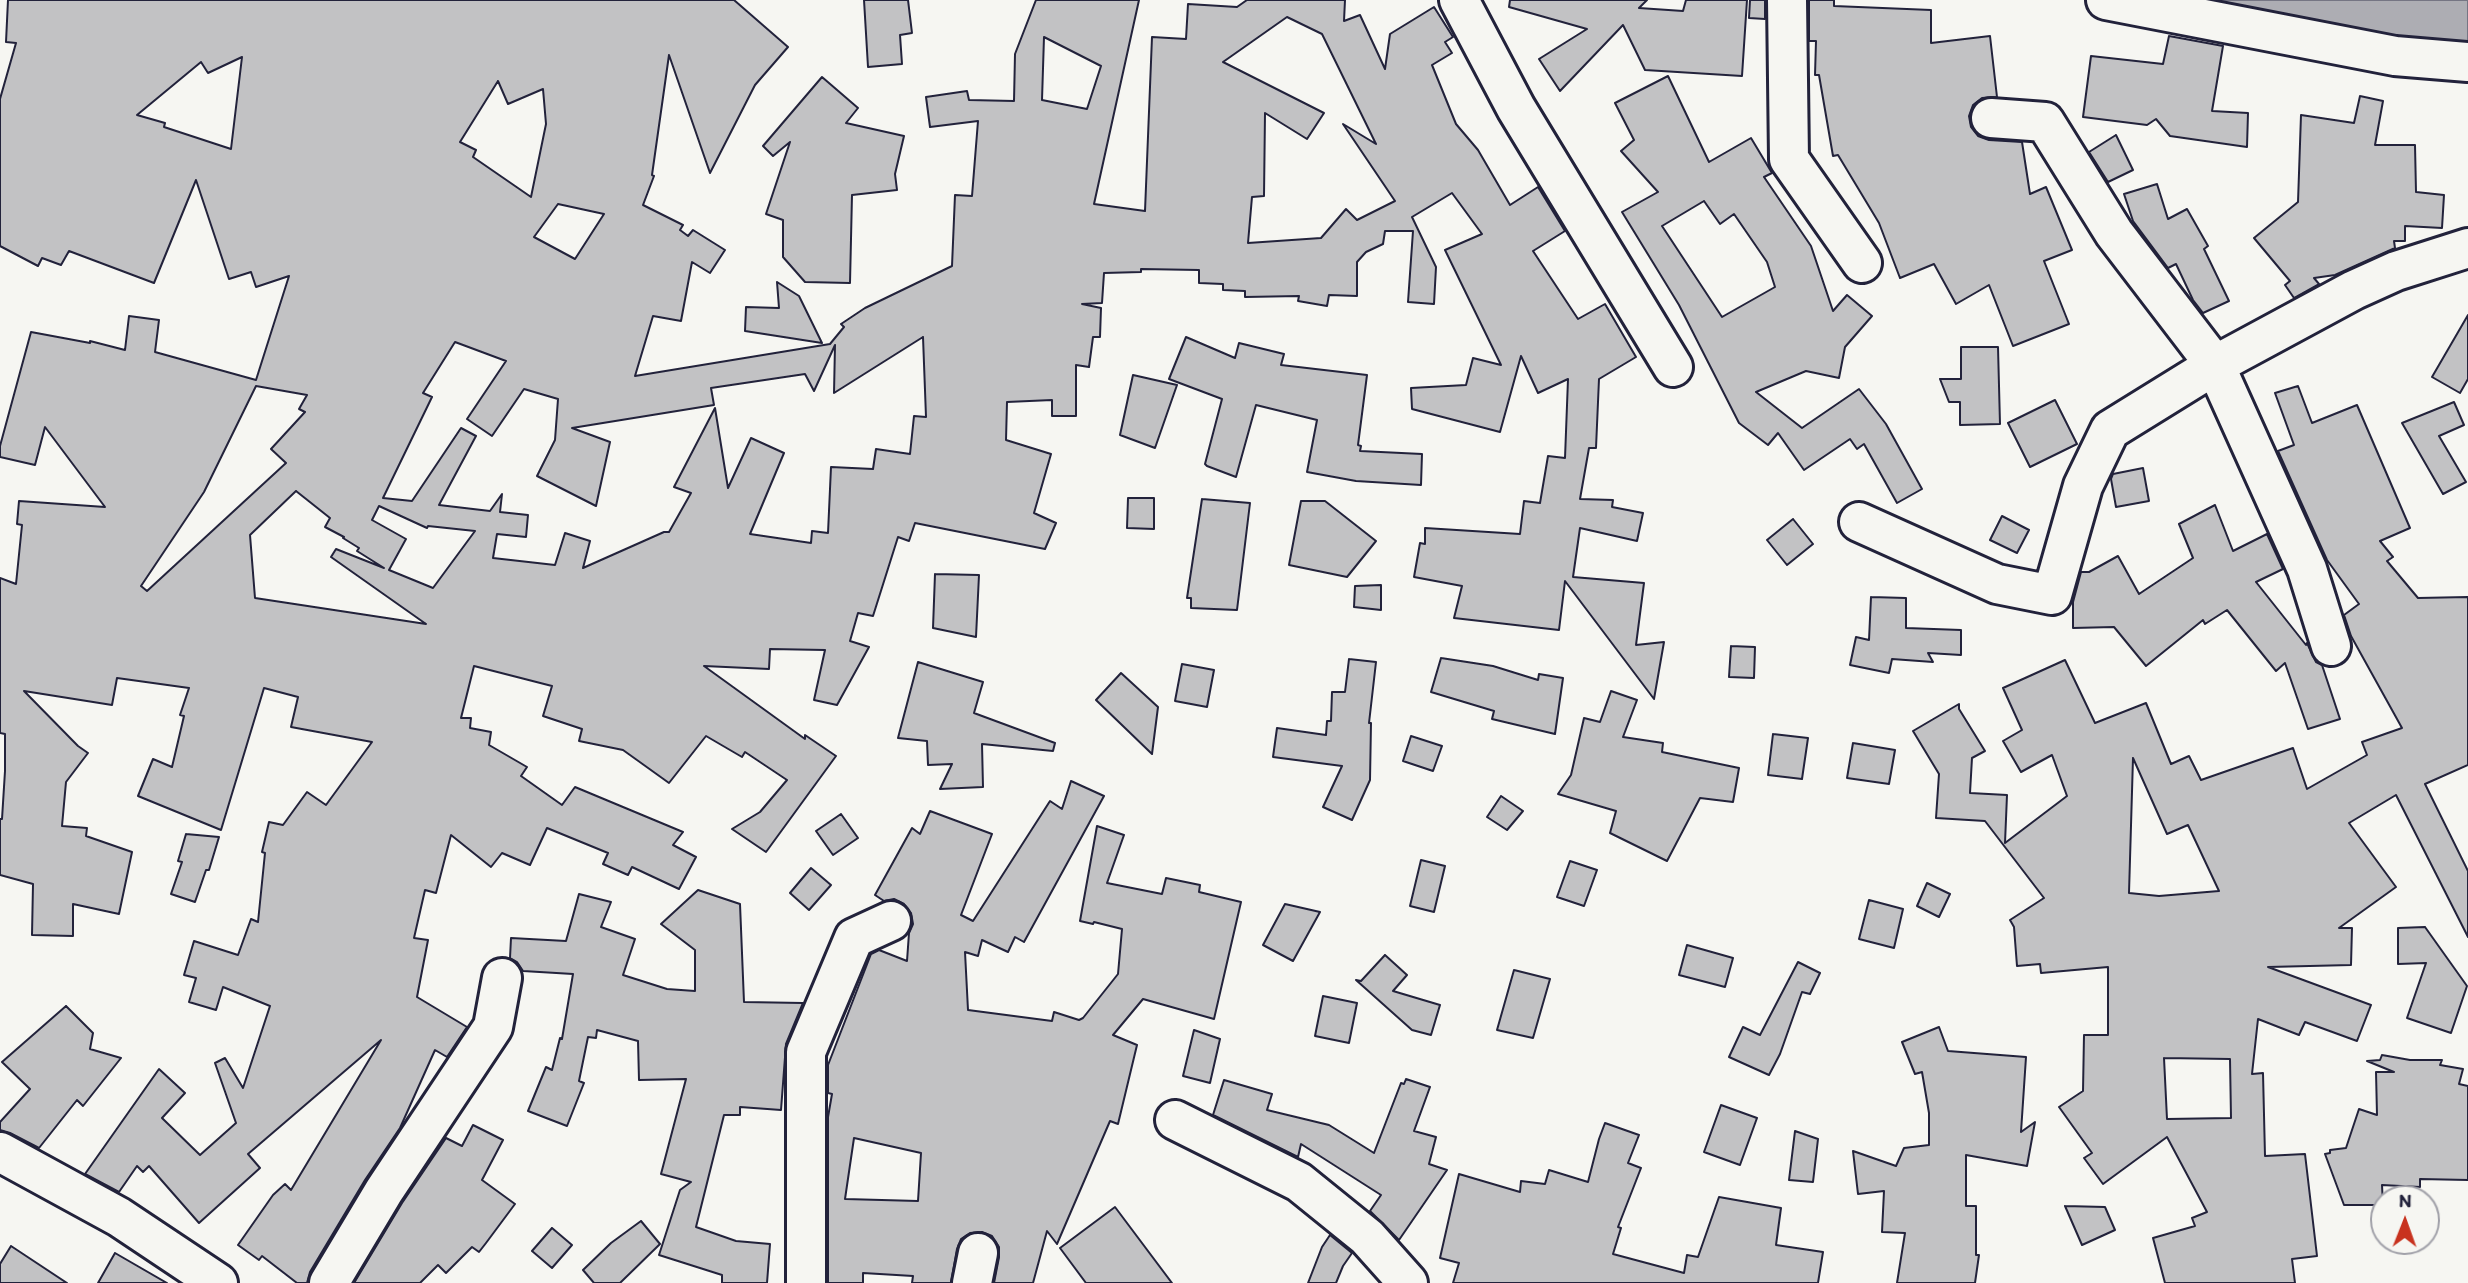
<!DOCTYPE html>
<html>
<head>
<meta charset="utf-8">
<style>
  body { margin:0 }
  #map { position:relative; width:2468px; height:1283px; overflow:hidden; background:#f6f6f2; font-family:Itim,sans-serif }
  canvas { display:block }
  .north { position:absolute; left:2370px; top:1185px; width:70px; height:70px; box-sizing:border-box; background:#f6f6f2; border:2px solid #a1a1a9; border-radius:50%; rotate:1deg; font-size:19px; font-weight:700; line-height:28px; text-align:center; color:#22223b }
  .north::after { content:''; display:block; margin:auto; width:24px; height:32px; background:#c8321e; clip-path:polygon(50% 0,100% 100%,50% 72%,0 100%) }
</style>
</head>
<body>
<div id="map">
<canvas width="2468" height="1283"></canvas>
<div class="north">N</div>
</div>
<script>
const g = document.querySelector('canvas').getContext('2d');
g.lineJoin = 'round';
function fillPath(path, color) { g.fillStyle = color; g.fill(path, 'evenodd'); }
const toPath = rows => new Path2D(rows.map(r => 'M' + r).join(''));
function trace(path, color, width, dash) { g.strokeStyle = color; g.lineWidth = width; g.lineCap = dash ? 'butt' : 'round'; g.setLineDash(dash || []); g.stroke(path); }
const water = toPath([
  [2182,0,2468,0,2468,48,2389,41,2182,0]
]);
const building = toPath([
  [8,0,734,0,788,47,755,85,710,173,669,55,652,175,654,176,643,205,683,225,680,230,688,236,693,230,725,250,710,273,692,262,681,321,653,316,635,376,830,344,844,327,841,324,865,308,952,266,955,195,972,196,978,121,930,127,926,97,967,91,969,100,1014,101,1015,54,1036,0,1139,0,1094,204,1145,211,1152,37,1186,39,1188,4,1237,7,1247,0,1345,0,1344,21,1360,15,1385,69,1390,34,1434,7,1453,37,1445,42,1452,53,1432,65,1456,124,1478,150,1510,205,1538,187,1565,231,1533,251,1578,319,1605,304,1636,357,1599,379,1596,448,1589,448,1580,499,1613,500,1612,507,1643,513,1637,541,1580,528,1573,577,1644,583,1636,645,1664,642,1654,699,1565,581,1559,630,1454,618,1462,586,1414,577,1420,543,1425,544,1425,528,1520,534,1524,501,1540,503,1548,456,1565,458,1568,379,1538,393,1521,356,1500,432,1412,409,1411,388,1466,385,1473,358,1501,365,1445,250,1482,234,1452,193,1412,217,1436,267,1434,304,1408,302,1413,231,1385,231,1383,244,1366,252,1357,262,1357,296,1329,295,1327,306,1298,301,1299,296,1245,297,1245,291,1223,290,1223,284,1199,283,1199,270,1141,269,1141,272,1104,273,1102,303,1082,304,1101,308,1100,337,1093,337,1089,367,1076,365,1076,416,1052,416,1052,400,1007,402,1006,440,1051,454,1034,513,1056,523,1045,549,915,523,909,541,898,537,873,616,858,613,850,641,869,647,837,705,814,700,825,650,770,649,769,669,704,666,805,739,805,735,836,756,766,852,732,829,760,812,787,780,745,752,742,757,706,736,669,783,623,750,579,741,582,729,543,716,552,686,474,666,461,718,471,718,470,728,491,732,489,745,527,767,521,776,562,805,575,787,683,832,673,845,696,857,679,889,632,867,628,875,603,864,608,853,547,828,530,865,502,853,491,867,451,835,436,893,425,890,414,938,428,940,417,997,467,1027,447,1057,435,1050,400,1128,365,1180,310,1272,307,1283,297,1283,262,1256,259,1260,238,1245,273,1195,285,1184,291,1190,381,1040,248,1154,260,1168,199,1223,149,1166,143,1172,137,1166,119,1192,85,1174,159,1069,185,1093,162,1118,200,1155,236,1123,215,1063,225,1058,243,1088,270,1006,223,987,216,1010,189,1002,196,978,184,975,194,941,238,955,251,919,258,922,265,853,262,852,269,822,283,825,307,792,326,805,372,742,291,727,298,697,264,688,221,830,138,796,153,759,172,767,184,716,180,715,189,688,117,678,112,705,24,691,78,746,88,753,66,782,62,826,87,828,86,836,132,852,119,914,73,904,73,936,32,935,33,884,0,875,0,819,2,819,5,771,5,734,0,733,0,578,16,584,22,525,17,524,19,501,105,507,45,427,35,465,0,457,0,446,31,332,90,343,90,341,125,350,129,316,159,320,155,352,256,380,289,276,256,287,251,272,229,279,196,180,154,283,69,251,61,265,42,258,38,266,0,246,0,99,16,43,6,42,8,0],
  [1287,17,1322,34,1376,144,1343,124,1395,201,1357,220,1346,209,1321,238,1248,243,1252,197,1264,196,1265,113,1307,139,1324,113,1223,62,1287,17],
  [1044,37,1101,66,1087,109,1042,100,1044,37],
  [242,57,231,149,164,127,165,123,137,115,201,62,208,73,242,57],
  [498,81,508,104,543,89,546,124,531,197,473,157,476,150,460,142,498,81],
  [558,204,604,214,575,259,534,237,558,204],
  [923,337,926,417,914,416,910,454,876,449,873,469,831,467,828,533,812,531,811,543,750,534,784,453,751,438,728,488,715,408,674,487,691,493,669,532,664,532,583,568,590,541,565,533,555,565,493,558,497,534,526,537,528,515,500,512,502,494,490,511,439,505,476,436,461,428,412,501,383,498,432,397,423,393,455,342,506,361,467,419,492,436,524,389,558,399,555,440,537,476,596,506,610,442,572,428,714,405,711,388,805,374,814,391,835,345,834,393,923,337],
  [256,386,307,395,299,409,305,412,271,449,286,463,147,591,141,586,204,492,256,386],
  [296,491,330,518,325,527,344,537,343,538,359,548,357,551,384,568,336,549,331,557,426,624,255,598,250,535,296,491],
  [379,506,427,528,428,526,475,531,433,588,389,570,406,539,372,520,379,506],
  [864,0,908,0,912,33,900,35,902,64,868,67,864,0],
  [1510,0,1647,0,1639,8,1683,11,1686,0,1747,0,1742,76,1645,70,1623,25,1560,91,1539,59,1587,29,1509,7,1510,0],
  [1750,0,1765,0,1765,19,1749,18,1750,0],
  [1809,0,1834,0,1834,6,1931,10,1931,43,1990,36,1997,97,1982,98,1973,105,1969,116,1971,127,1978,136,1989,140,2022,142,2030,194,2046,187,2072,250,2044,261,2069,324,2013,346,1989,285,1956,304,1934,264,1900,278,1879,223,1838,155,1833,156,1819,75,1815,75,1816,41,1809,41,1809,0],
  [2169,36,2223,46,2212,111,2248,113,2247,147,2170,136,2156,119,2147,125,2083,117,2091,56,2163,64,2169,36],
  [1668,76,1709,162,1751,138,1772,173,1764,177,1811,246,1833,311,1847,295,1872,316,1845,347,1839,378,1806,371,1756,392,1802,428,1859,389,1886,424,1922,489,1897,503,1864,444,1857,449,1850,439,1804,470,1778,433,1768,445,1739,423,1679,305,1622,212,1658,192,1621,151,1634,140,1615,103,1668,76],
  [1704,201,1720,224,1734,214,1767,262,1775,287,1722,317,1662,226,1704,201],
  [822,77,858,108,846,123,904,136,895,174,897,190,852,195,850,283,805,282,783,257,783,220,766,214,790,142,773,156,763,146,822,77],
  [2360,96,2383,101,2375,145,2415,145,2416,192,2444,195,2442,228,2405,226,2405,241,2394,241,2395,248,2335,275,2314,278,2319,284,2294,298,2285,285,2290,281,2254,238,2298,202,2301,115,2354,123,2360,96],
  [2116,135,2133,170,2108,182,2089,152,2116,135],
  [2157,184,2168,219,2187,209,2208,246,2204,249,2229,301,2203,313,2193,300,2176,264,2168,268,2133,221,2124,194,2157,184],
  [777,282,799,296,822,343,745,331,746,307,779,308,777,282],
  [2468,315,2468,379,2460,393,2432,377,2468,315],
  [1186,337,1235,358,1239,343,1284,354,1281,365,1367,375,1358,445,1361,446,1360,451,1422,454,1421,485,1356,481,1307,472,1317,420,1256,405,1236,477,1207,466,1205,464,1222,399,1169,379,1186,337],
  [1961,347,1998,347,2000,424,1960,425,1960,402,1949,402,1940,379,1961,379,1961,347],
  [1133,375,1177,385,1155,448,1120,435,1133,375],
  [2298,386,2312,423,2357,405,2410,528,2380,541,2393,557,2387,561,2418,598,2468,597,2468,765,2425,784,2468,871,2468,937,2396,795,2349,823,2396,887,2339,928,2352,928,2351,965,2268,967,2371,1005,2357,1041,2305,1022,2299,1035,2258,1019,2252,1074,2263,1073,2265,1156,2305,1154,2317,1256,2292,1259,2295,1283,2165,1283,2153,1238,2195,1226,2192,1218,2207,1212,2167,1137,2103,1184,2084,1158,2092,1153,2059,1107,2083,1091,2084,1035,2108,1035,2108,967,2041,973,2040,964,2017,966,2014,927,2010,920,2044,898,1985,821,1936,818,1939,774,1913,731,1959,704,1959,709,1985,751,1972,758,1970,793,2007,795,2005,843,2067,796,2052,755,2021,772,2003,741,2022,730,2003,688,2065,660,2095,723,2146,703,2171,764,2189,756,2201,780,2293,748,2307,789,2367,755,2362,742,2402,728,2351,636,2344,615,2359,604,2327,560,2278,451,2294,445,2275,393,2298,386],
  [2133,758,2167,834,2188,825,2219,891,2159,896,2129,893,2133,758],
  [2164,1058,2230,1059,2231,1118,2167,1119,2164,1058],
  [2055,400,2077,444,2030,467,2008,423,2055,400],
  [2454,402,2464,425,2439,436,2466,482,2443,494,2402,423,2454,402],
  [2143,468,2149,501,2116,507,2111,479,2113,474,2143,468],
  [1128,498,1154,498,1154,529,1127,528,1128,498],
  [1202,499,1250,503,1237,610,1191,608,1191,598,1187,598,1202,499],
  [1301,501,1325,501,1376,541,1347,577,1289,565,1301,501],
  [2215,505,2233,551,2267,534,2283,569,2256,582,2306,645,2307,643,2316,662,2322,665,2340,719,2308,729,2285,663,2276,671,2227,610,2205,624,2203,620,2146,666,2114,627,2073,628,2073,602,2081,572,2089,572,2118,556,2139,594,2193,558,2179,524,2215,505],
  [2002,516,2029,530,2017,553,1990,540,2002,516],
  [1793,519,1813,544,1787,565,1767,540,1793,519],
  [935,574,979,575,976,637,933,628,935,574],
  [1381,585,1381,610,1354,607,1355,586,1381,585],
  [1871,597,1906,598,1906,628,1961,630,1961,655,1928,653,1933,662,1892,659,1889,673,1850,665,1856,637,1869,640,1871,597],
  [1731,646,1755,647,1754,678,1729,677,1731,646],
  [1441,658,1493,666,1538,680,1539,674,1563,678,1555,734,1492,719,1494,711,1431,692,1441,658],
  [1349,659,1376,662,1369,723,1371,723,1370,780,1352,820,1323,807,1342,766,1273,757,1277,728,1326,735,1327,721,1331,721,1332,692,1345,692,1349,659],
  [918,662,983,682,974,713,1055,743,1053,751,982,744,983,787,940,789,952,764,928,765,927,741,898,738,918,662],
  [1182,664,1214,670,1207,707,1175,701,1182,664],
  [1121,673,1158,707,1152,754,1096,700,1121,673],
  [1611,691,1637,700,1623,737,1663,743,1662,752,1739,768,1733,802,1700,798,1667,861,1610,833,1616,811,1558,794,1571,775,1584,718,1600,722,1611,691],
  [1773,734,1808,738,1802,779,1768,775,1773,734],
  [1411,736,1442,746,1433,771,1403,761,1411,736],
  [1853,743,1895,750,1889,784,1847,778,1853,743],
  [1071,781,1104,796,1024,942,1015,937,1008,952,982,940,978,956,965,952,968,1010,1052,1021,1054,1012,1079,1020,1083,1018,1118,974,1122,929,1094,922,1093,924,1080,921,1097,826,1124,835,1107,883,1162,894,1166,878,1200,885,1199,892,1241,902,1214,1019,1143,999,1113,1035,1137,1045,1118,1124,1110,1121,1057,1244,1047,1231,1033,1283,994,1283,999,1257,999,1247,992,1236,982,1232,970,1233,961,1239,957,1249,951,1283,912,1283,913,1276,863,1273,863,1283,828,1283,828,1117,832,1094,828,1093,828,1065,871,954,879,950,907,961,909,933,913,924,911,913,904,904,894,899,884,901,875,895,912,828,920,834,930,811,992,834,961,915,973,921,1050,801,1062,809,1071,781],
  [854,1138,921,1153,918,1201,845,1199,854,1138],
  [1501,796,1523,811,1507,830,1487,817,1501,796],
  [841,814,858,838,833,855,816,831,841,814],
  [186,834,219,837,209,870,206,870,195,902,171,894,182,862,178,861,186,834],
  [1421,860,1445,866,1434,912,1410,906,1421,860],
  [1570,861,1597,870,1584,906,1557,897,1570,861],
  [811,868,831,885,809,910,790,893,811,868],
  [1927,883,1950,894,1939,917,1917,906,1927,883],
  [698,890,740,904,744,1002,803,1003,786,1044,781,1110,740,1107,740,1115,724,1115,696,1227,736,1241,770,1244,767,1283,722,1283,722,1275,659,1255,680,1190,691,1182,661,1174,686,1079,639,1080,638,1041,597,1030,596,1038,588,1037,579,1081,584,1083,567,1126,528,1111,546,1067,552,1070,560,1038,562,1039,573,974,523,971,517,962,510,958,511,938,566,941,579,894,611,902,601,927,635,939,623,975,667,989,695,991,695,950,661,924,698,890],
  [1869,900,1903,909,1894,948,1859,939,1869,900],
  [1285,904,1320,912,1293,961,1263,945,1285,904],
  [2425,927,2467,986,2451,1033,2407,1018,2426,963,2398,964,2398,928,2425,927],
  [1687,945,1733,958,1725,987,1679,975,1687,945],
  [1385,955,1407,975,1393,991,1440,1005,1431,1035,1412,1030,1356,980,1361,981,1385,955],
  [1798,962,1820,973,1810,994,1802,992,1780,1054,1769,1075,1729,1057,1743,1027,1760,1035,1798,962],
  [1514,970,1550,979,1533,1038,1497,1030,1514,970],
  [1323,996,1357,1003,1349,1043,1315,1036,1323,996],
  [66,1006,93,1033,90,1049,121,1058,83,1106,77,1100,39,1148,10,1133,0,1130,0,1122,30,1089,2,1062,66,1006],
  [1939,1027,1948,1051,2026,1057,2021,1132,2035,1122,2027,1166,1966,1155,1966,1206,1976,1206,1976,1255,1979,1255,1975,1283,1897,1283,1905,1233,1882,1232,1884,1191,1858,1194,1853,1151,1896,1166,1904,1148,1929,1145,1929,1113,1922,1072,1915,1074,1902,1042,1939,1027],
  [1194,1030,1220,1039,1210,1083,1183,1076,1194,1030],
  [2382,1055,2410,1060,2442,1060,2440,1065,2463,1069,2459,1084,2468,1086,2468,1180,2420,1179,2420,1187,2382,1185,2383,1205,2344,1205,2325,1154,2330,1153,2330,1150,2346,1148,2359,1109,2377,1115,2376,1072,2394,1072,2367,1061,2380,1060,2382,1055],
  [1406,1079,1430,1087,1414,1131,1436,1137,1429,1164,1447,1170,1399,1240,1370,1211,1381,1195,1301,1144,1298,1157,1213,1115,1224,1080,1272,1094,1267,1110,1329,1125,1374,1153,1401,1083,1404,1084,1406,1079],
  [1721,1105,1757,1118,1740,1165,1704,1152,1721,1105],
  [1605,1123,1639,1135,1628,1163,1641,1168,1618,1227,1621,1228,1613,1254,1684,1273,1687,1255,1698,1257,1719,1197,1781,1208,1776,1245,1823,1252,1818,1283,1453,1283,1459,1263,1440,1258,1459,1174,1520,1192,1521,1181,1545,1184,1549,1170,1588,1182,1599,1139,1605,1123],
  [473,1125,503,1140,482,1180,515,1204,486,1243,479,1252,472,1247,446,1273,438,1265,420,1283,354,1283,402,1203,446,1138,462,1146,473,1125],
  [1795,1131,1818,1139,1813,1182,1789,1180,1795,1131],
  [2065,1206,2105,1207,2115,1230,2082,1245,2065,1206],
  [1115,1207,1172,1283,1086,1283,1060,1248,1115,1207],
  [641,1221,660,1244,620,1283,594,1283,583,1270,611,1243,641,1221],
  [552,1228,572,1245,552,1268,532,1251,552,1228],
  [1330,1235,1352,1253,1343,1266,1336,1283,1308,1283,1322,1247,1330,1235],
  [11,1246,67,1283,0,1283,0,1264,11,1246],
  [115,1253,167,1283,98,1283,115,1253]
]);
const minor = toPath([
  [1459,0,1516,108,1673,367],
  [1787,0,1789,159,1862,263],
  [2106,0,2395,56,2468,62],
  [1991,118,2045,122,2114,233,2215,365,2307,569,2331,646],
  [1859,522,1997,584,2052,595,2083,486,2110,430,2215,365,2354,290,2396,271,2468,248],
  [1175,1120,1299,1182,1367,1237,1408,1283],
  [0,1152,119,1217,218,1283],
  [329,1283,384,1191,493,1027,502,978],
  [806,1283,806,1052,854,938,891,921],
  [972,1283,978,1253]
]);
fillPath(water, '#adadb3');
trace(water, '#757583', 2);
fillPath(building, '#c2c2c4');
trace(building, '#22223b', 2);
trace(minor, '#22223b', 44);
trace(minor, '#f6f6f2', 38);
</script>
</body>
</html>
